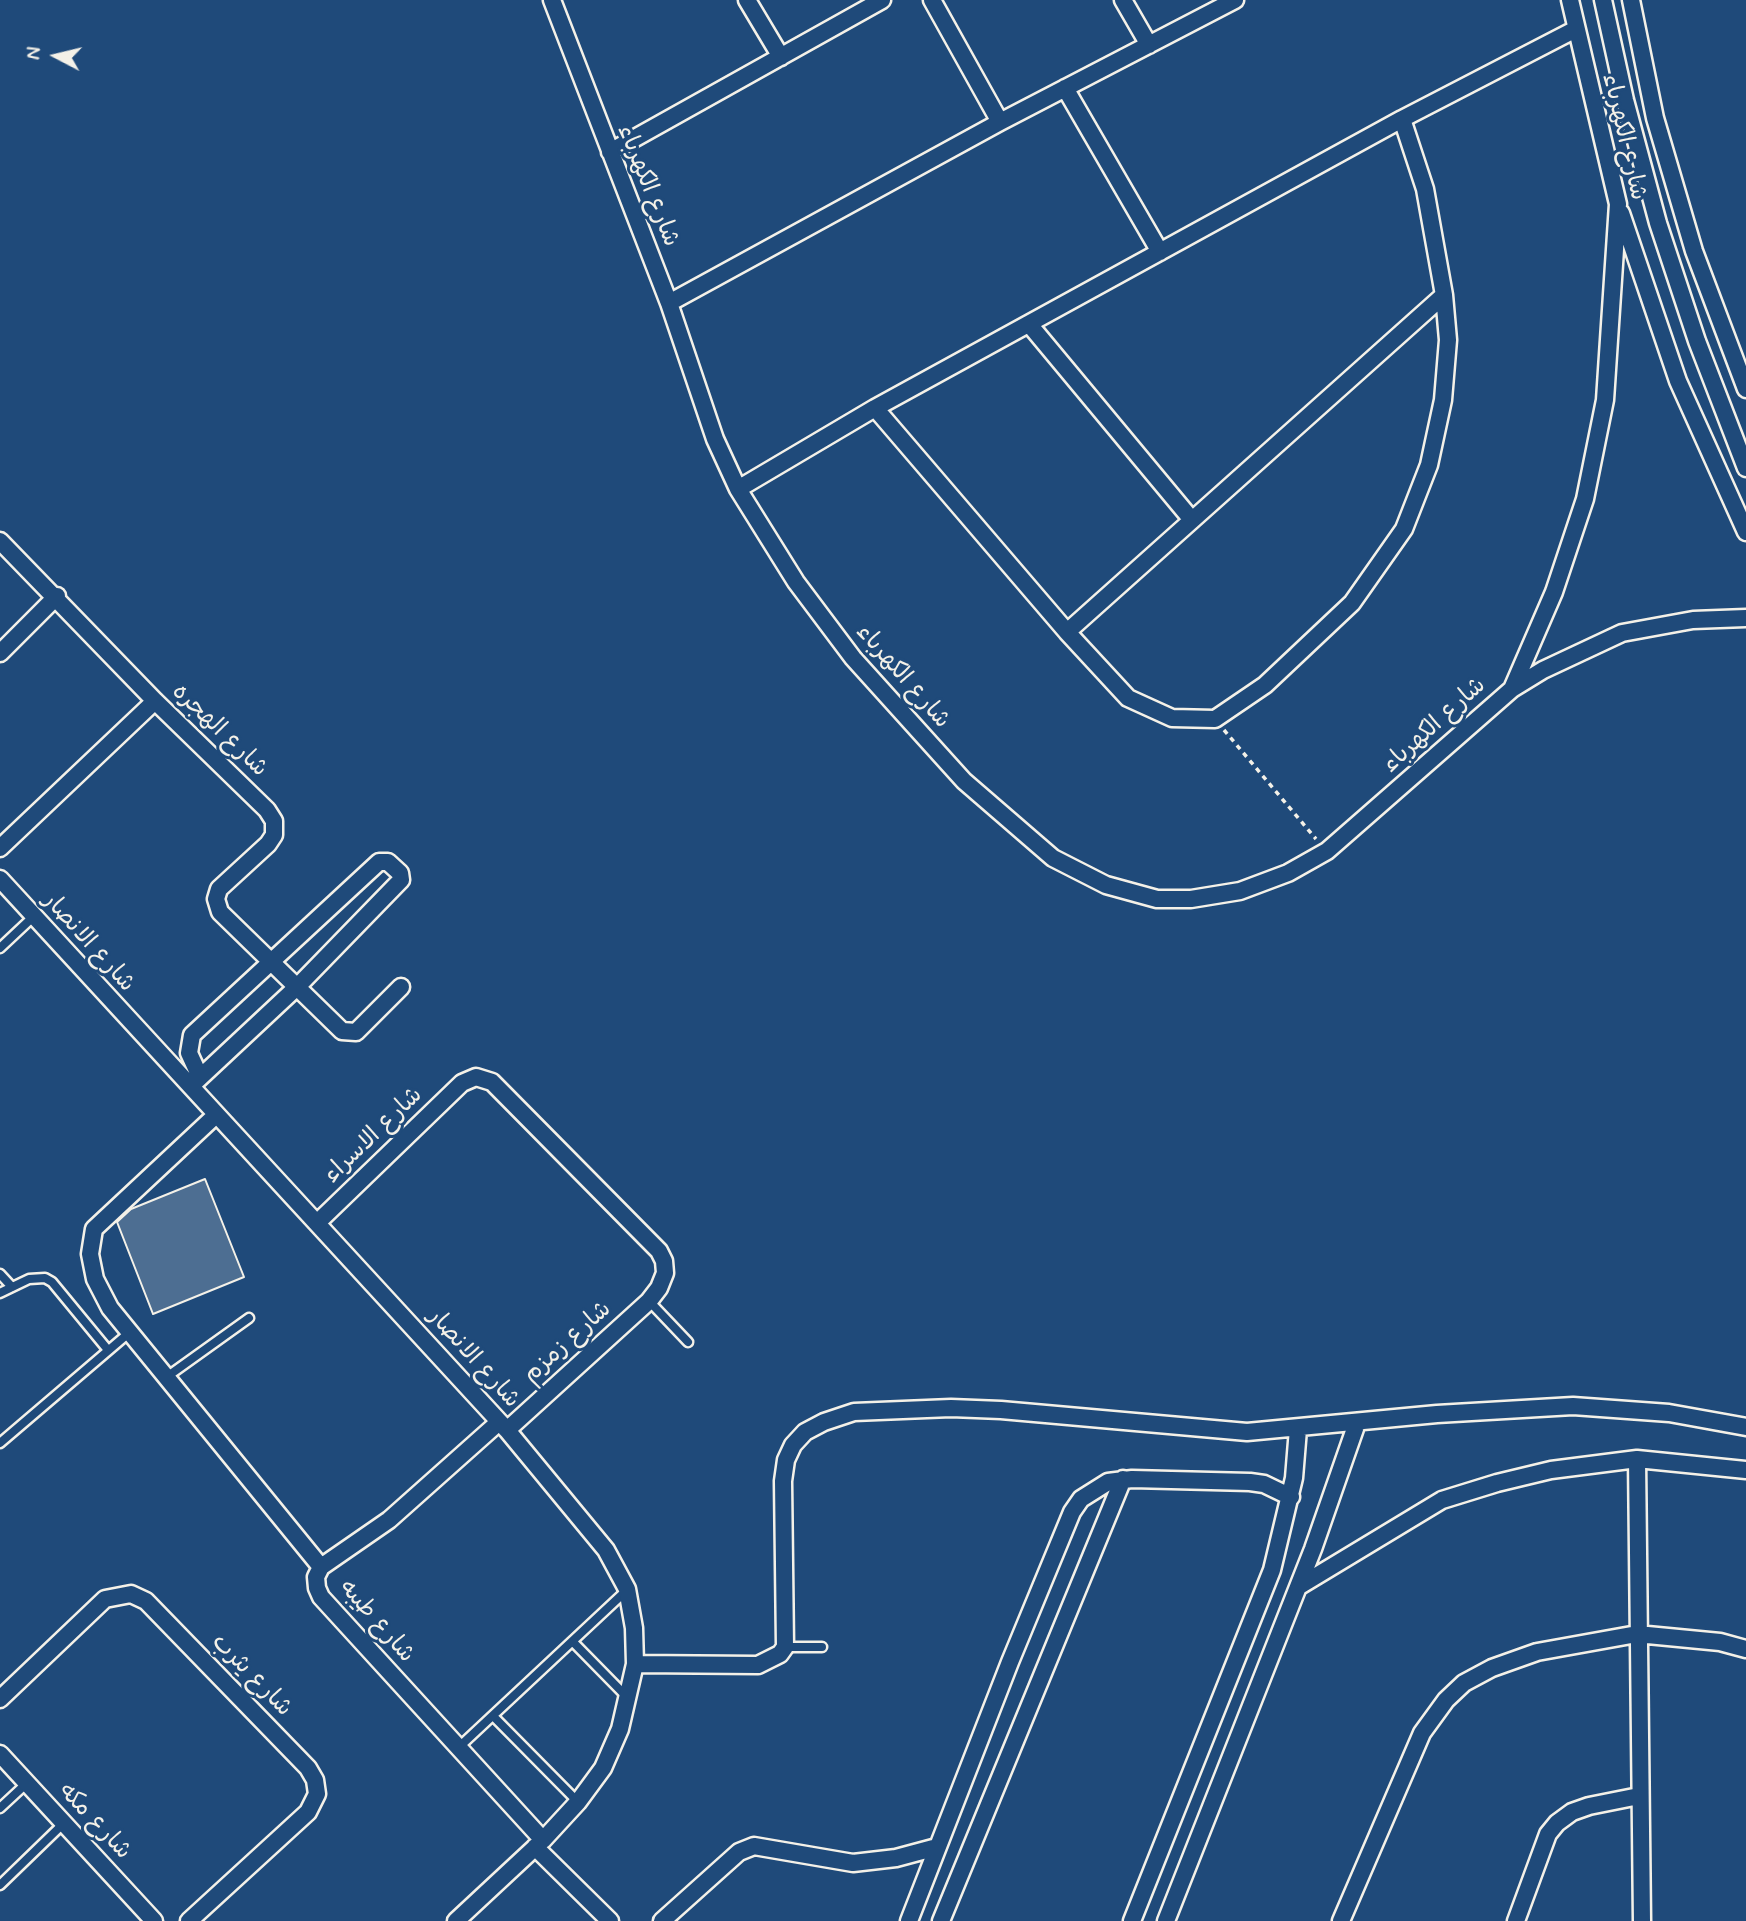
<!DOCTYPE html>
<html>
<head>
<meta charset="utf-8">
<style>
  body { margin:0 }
  #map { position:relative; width:1746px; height:1921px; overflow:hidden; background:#1f4a7a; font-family:Mynerve,sans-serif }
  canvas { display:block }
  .north { position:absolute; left:21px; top:21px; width:70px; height:70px; -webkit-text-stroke:5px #1f4a7a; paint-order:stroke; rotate:277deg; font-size:19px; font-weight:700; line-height:28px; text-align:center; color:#f4f1e8 }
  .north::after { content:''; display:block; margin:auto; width:24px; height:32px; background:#f4f1e8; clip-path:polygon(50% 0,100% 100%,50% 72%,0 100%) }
</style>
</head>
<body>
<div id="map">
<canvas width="1746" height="1921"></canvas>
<div class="north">N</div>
</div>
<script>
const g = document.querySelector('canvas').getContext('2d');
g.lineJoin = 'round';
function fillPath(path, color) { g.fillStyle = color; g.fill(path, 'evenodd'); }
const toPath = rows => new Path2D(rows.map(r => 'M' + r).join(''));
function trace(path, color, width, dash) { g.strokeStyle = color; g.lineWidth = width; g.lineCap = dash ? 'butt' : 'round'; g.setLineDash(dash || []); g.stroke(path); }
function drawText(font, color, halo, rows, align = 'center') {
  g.font = font + ' Mynerve,"Playpen Sans Arabic",sans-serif'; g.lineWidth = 6; g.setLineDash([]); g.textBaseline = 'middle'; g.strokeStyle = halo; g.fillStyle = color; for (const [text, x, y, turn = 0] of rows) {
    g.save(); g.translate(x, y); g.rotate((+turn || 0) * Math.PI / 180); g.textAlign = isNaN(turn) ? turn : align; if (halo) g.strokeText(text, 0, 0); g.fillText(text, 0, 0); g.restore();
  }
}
const building = toPath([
  [205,1179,244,1277,153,1314,117,1222,131,1209,205,1179]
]);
const path = toPath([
  [1224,730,1316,839]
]);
const service = toPath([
  [0,948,33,917],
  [0,1274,12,1287],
  [0,1293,29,1279,45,1278,52,1282,108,1350],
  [649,1301,688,1342],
  [168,1376,249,1318],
  [0,1443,130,1332],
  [573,1642,627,1697],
  [785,1647,822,1647],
  [493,1716,578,1802],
  [458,1748,627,1590],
  [0,1808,27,1783],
  [0,1885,64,1823]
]);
const minor = toPath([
  [552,0,669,303,715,439,738,489,796,582,853,658,964,781,1053,858,1106,885,1157,899,1191,899,1240,891,1288,873,1327,851,1512,689,1543,670,1622,633,1693,620,1746,618],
  [747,0,781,57],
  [932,0,1000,122],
  [1123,0,1149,45],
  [1603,0,1625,100,1658,223,1697,341,1746,468],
  [1631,0,1655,118,1694,251,1746,389],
  [1065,88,1160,252],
  [610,152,882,0],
  [1621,213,1678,381,1746,532],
  [669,303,1000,122,1235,0],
  [1029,324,1192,520],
  [875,408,1067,632,1128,698,1172,718,1215,719,1265,685,1352,603,1404,529,1429,465,1443,400,1448,340,1444,295,1425,189,1402,119],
  [738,489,875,408,1402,119,1576,29],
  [0,541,155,701,267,810,274,821,274,835,268,844,219,889,216,899,220,912,342,1031,356,1032,401,987],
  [1067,632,1444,295],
  [0,653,57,596],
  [1512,689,1554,592,1585,499,1605,400,1618,204,1570,0],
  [0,848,155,701],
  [0,879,507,1430,606,1550,627,1589,634,1628,635,1664,620,1729,603,1768,578,1802,543,1840,456,1921],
  [191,1086,298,986,401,880,400,873,388,862,379,862,192,1035,189,1053,200,1077],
  [216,1115,94,1229,90,1254,95,1279,110,1308,321,1567],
  [318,1222,462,1083,476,1077,492,1082,659,1251,664,1261,665,1273,659,1288,649,1301,507,1430],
  [499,1422,389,1520,321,1567,316,1577,317,1588,321,1597,543,1840],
  [1637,1459,1642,1921],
  [1298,1587,1442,1500,1497,1483,1551,1470,1637,1459,1746,1470],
  [635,1664,758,1665,780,1654,785,1647,783,1481,786,1460,793,1445,805,1432,824,1422,854,1412,951,1408,1001,1410,1247,1432,1437,1414,1573,1406,1669,1413,1746,1427],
  [0,1699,105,1599,131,1594,146,1601,308,1768,315,1780,317,1794,308,1812,189,1921],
  [0,1754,154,1921],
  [535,1847,610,1921],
  [662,1921,739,1852,754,1846,853,1863,896,1858,937,1847],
  [909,1921,1010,1662,1072,1512,1081,1499,1108,1482,1132,1479,1250,1482,1264,1484,1291,1497],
  [941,1921,1123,1479],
  [1132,1921,1272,1570,1294,1478,1298,1429],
  [1166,1921,1313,1549,1357,1423],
  [1341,1921,1422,1733,1446,1700,1464,1683,1492,1668,1537,1652,1637,1634,1720,1642,1746,1649],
  [1516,1921,1548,1834,1557,1823,1572,1812,1589,1806,1639,1796]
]);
const streetNames = [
  ["شارع الكهرباء",1623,137,77],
  ["شارع الكهرباء",647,186,68],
  ["شارع الكهرباء",902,677,49],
  ["شارع الكهرباء",1435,726,-42],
  ["شارع الهجره",219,731,44],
  ["شارع الانصار",88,943,48],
  ["شارع الاسراء",374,1136,-44],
  ["شارع زمزم",568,1343,-42],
  ["شارع الانصار",473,1359,48],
  ["شارع طيبه",376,1622,49],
  ["شارع يثرب",251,1676,46],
  ["شارع مكه",94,1822,47]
];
fillPath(building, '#4d6e92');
trace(building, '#f4f1e8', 2);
trace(service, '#f4f1e8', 13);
trace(minor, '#f4f1e8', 21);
trace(path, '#f4f1e8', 3.5, [5, 5]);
trace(service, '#1f4a7a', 8);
trace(minor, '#1f4a7a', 16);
drawText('24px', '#f4f1e8', '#1f4a7a', streetNames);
</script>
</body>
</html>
